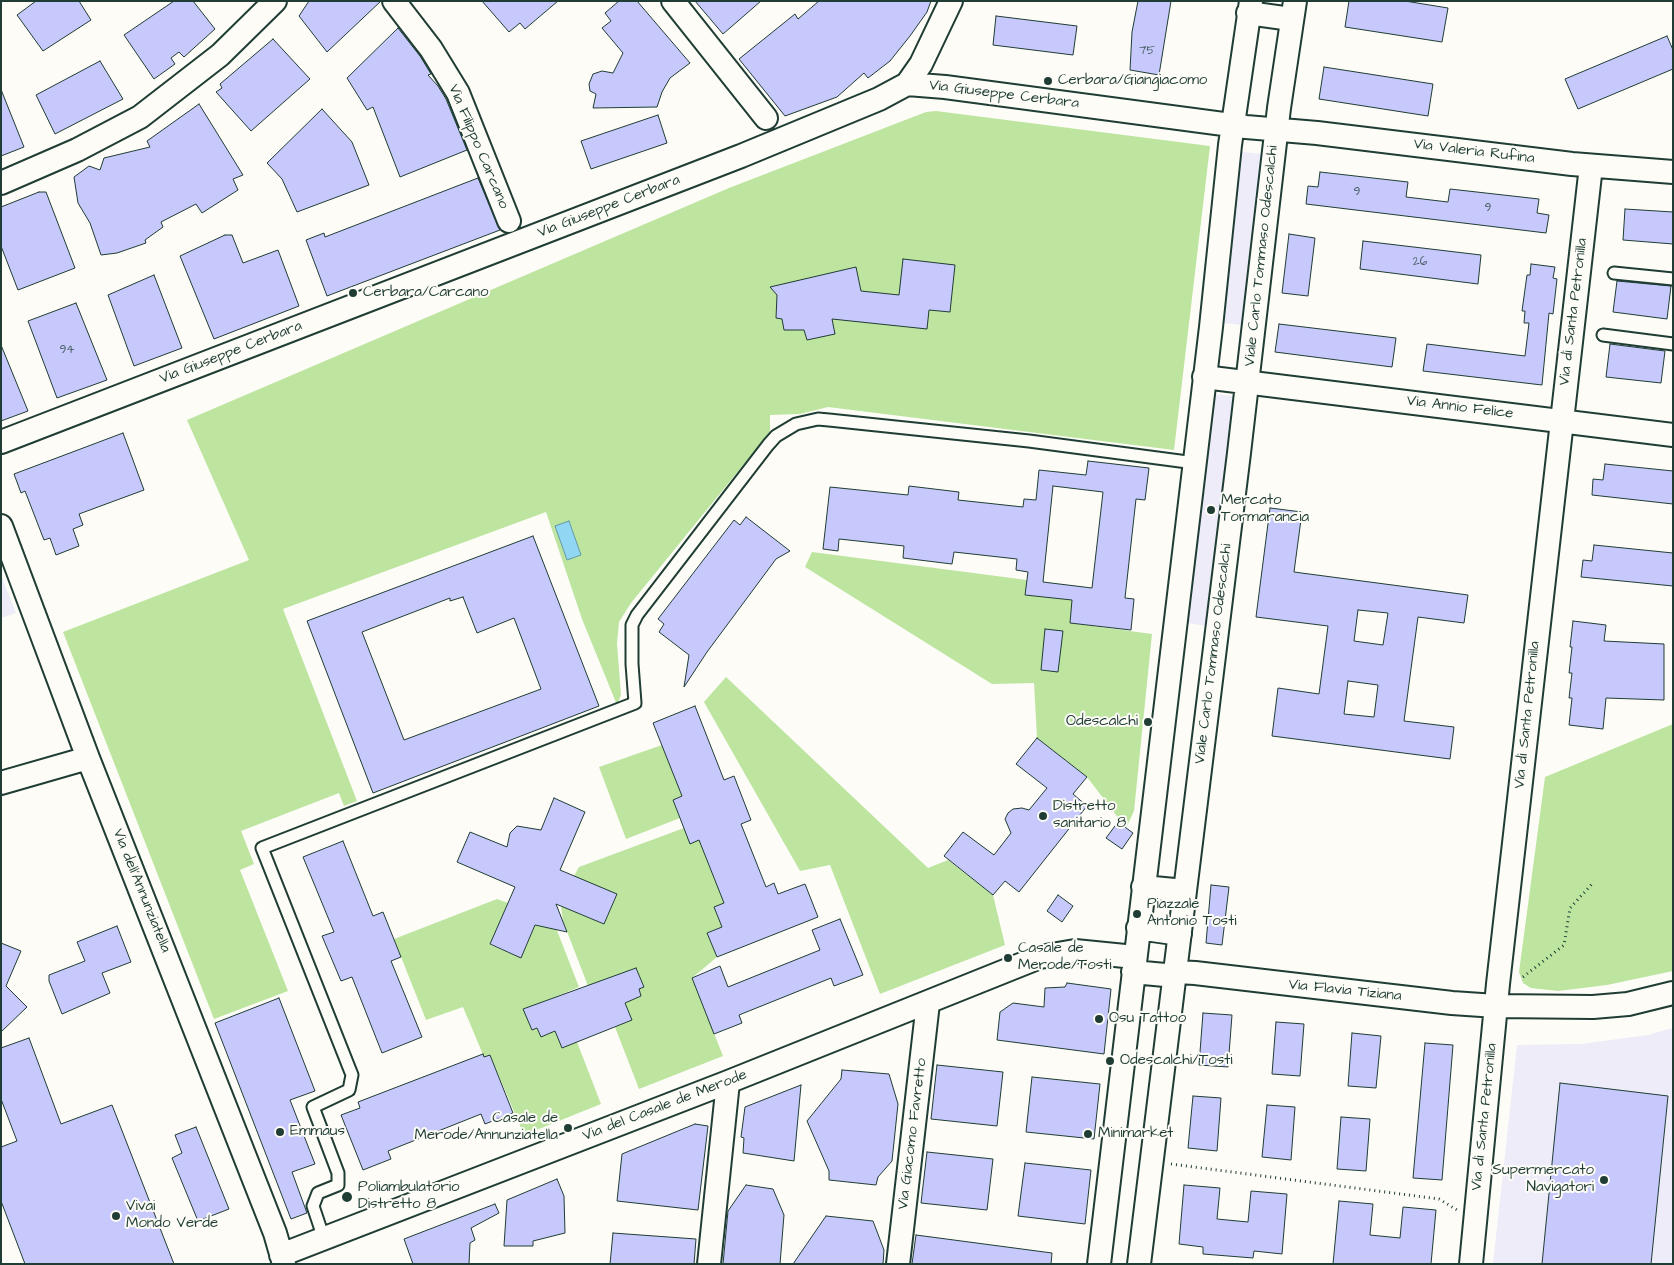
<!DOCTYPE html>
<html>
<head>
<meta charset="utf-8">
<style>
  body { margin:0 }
  #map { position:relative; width:1674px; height:1265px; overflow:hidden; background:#fdfcf7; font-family:"Architects Daughter",sans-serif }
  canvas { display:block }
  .frame { position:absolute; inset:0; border:2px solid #1f3d34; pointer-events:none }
</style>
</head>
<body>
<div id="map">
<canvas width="1674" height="1265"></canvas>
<div class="frame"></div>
</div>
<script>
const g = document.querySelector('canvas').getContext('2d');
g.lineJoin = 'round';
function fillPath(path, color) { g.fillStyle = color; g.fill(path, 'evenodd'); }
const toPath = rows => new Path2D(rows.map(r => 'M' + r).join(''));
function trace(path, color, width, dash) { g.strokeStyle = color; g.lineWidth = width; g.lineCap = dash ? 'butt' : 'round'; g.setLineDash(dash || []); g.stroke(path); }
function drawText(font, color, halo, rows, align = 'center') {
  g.font = font + ' "Architects Daughter",sans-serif'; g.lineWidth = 4; g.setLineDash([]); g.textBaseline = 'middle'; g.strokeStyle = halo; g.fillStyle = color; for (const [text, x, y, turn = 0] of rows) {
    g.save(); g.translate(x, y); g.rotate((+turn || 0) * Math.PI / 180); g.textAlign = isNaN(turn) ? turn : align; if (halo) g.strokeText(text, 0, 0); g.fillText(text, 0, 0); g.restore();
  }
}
const built = toPath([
  [1242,152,1263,154,1243,325,1222,323],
  [1213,394,1234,396,1208,626,1187,623],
  [1,575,16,613,1,618],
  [1673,1028,1673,1264,1493,1264,1517,1045,1581,1044,1648,1035]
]);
const green = toPath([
  [936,111,1210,146,1174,450,828,407,800,414,770,415,770,432,631,603,619,622,617,643,621,695,617,705,582,619,546,512,283,609,357,801,344,806,339,793,241,831,254,864,240,870,288,991,214,1019,63,632,249,560,187,420,729,188,926,112],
  [812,552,1027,580,1025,595,1072,600,1070,623,1152,634,1134,811,1126,828,1087,777,1037,738,1034,683,992,684,805,567],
  [726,677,928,868,948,860,993,895,1005,945,880,994,830,865,800,871,704,702],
  [1673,724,1673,971,1607,985,1558,991,1531,988,1523,983,1519,972,1545,777],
  [662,745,682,796,673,800,680,818,626,839,599,767],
  [684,828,699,840,724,903,714,907,722,927,707,933,717,957,692,978,723,1056,639,1089,615,1027,632,1020,625,1003,641,996,639,989,644,987,636,968,588,986,563,921,561,906,604,924,617,895,574,876,579,867],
  [497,899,508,903,490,945,521,958,539,916,546,927,556,928,579,987,524,1010,532,1030,537,1028,541,1037,555,1031,562,1048,577,1042,601,1104,524,1135,490,1055,484,1057,463,1007,426,1020,394,939]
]);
const water = toPath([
  [569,521,581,555,567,560,555,526,569,521]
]);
const building = toPath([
  [36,1,79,1,91,20,43,51,17,15,36,1],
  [174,1,193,1,215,29,184,57,179,52,171,58,175,64,154,79,124,35,174,1],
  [309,1,381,1,327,52,299,16,309,1],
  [482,1,558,1,525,29,520,23,509,32,482,1],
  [619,1,637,1,690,63,670,78,662,92,657,107,593,108,596,94,590,91,589,84,593,74,602,71,613,73,623,53,602,28,611,21,605,13,619,1],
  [695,1,761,1,723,34,695,1],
  [819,1,931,1,927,12,910,36,890,61,868,78,864,73,837,97,785,116,739,59,795,14,798,19,819,1],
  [1138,1,1171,1,1159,75,1130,70,1132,32,1138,1],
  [1349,1,1405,1,1448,8,1442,42,1345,27,1349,1],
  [996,16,1077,26,1073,55,993,45,996,16],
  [398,28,420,56,431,74,428,75,438,86,446,99,467,150,400,177,373,107,367,110,347,78,398,28],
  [1667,36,1673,50,1673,69,1578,109,1565,79,1667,36],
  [273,39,310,79,251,131,216,92,222,88,220,84,273,39],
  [100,61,123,99,55,134,36,95,100,61],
  [1324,67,1433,84,1428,116,1319,99,1324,67],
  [2,92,24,147,1,156,1,93,2,92],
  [199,104,243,175,233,179,238,190,202,213,196,204,161,222,163,227,145,240,146,243,117,253,101,255,90,223,78,203,74,177,89,166,100,170,104,158,150,147,147,141,199,104],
  [322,109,352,142,369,185,297,212,282,179,267,163,322,109],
  [658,115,667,143,591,169,581,141,658,115],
  [1320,172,1408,182,1406,197,1448,202,1450,189,1539,199,1537,213,1549,215,1546,233,1306,204,1308,186,1318,187,1320,172],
  [478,178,500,230,327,296,306,240,324,233,325,237,478,178],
  [39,192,46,192,75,268,18,290,1,246,1,207,39,192],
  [1625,209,1673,212,1673,244,1623,240,1625,209],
  [1289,234,1315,238,1308,296,1282,293,1289,234],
  [225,235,232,235,243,263,278,250,299,306,214,339,180,256,225,235],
  [1363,241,1481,255,1478,284,1360,269,1363,241],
  [903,259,955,265,950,312,929,310,927,329,832,319,835,334,807,340,804,330,784,330,782,319,776,318,777,295,770,287,856,267,861,291,899,295,903,259],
  [1531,264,1555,267,1553,278,1557,279,1553,314,1549,313,1542,385,1423,371,1427,344,1525,356,1529,323,1524,323,1525,311,1522,311,1527,275,1530,275,1531,264],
  [154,275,182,348,134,366,108,295,154,275],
  [1617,281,1671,286,1667,319,1613,312,1617,281],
  [76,303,107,380,57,398,28,321,76,303],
  [1279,324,1396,338,1392,367,1275,352,1279,324],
  [1610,344,1665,351,1661,383,1606,377,1610,344],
  [1,345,28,411,1,421,1,345],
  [123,433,144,490,79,514,83,525,73,529,79,546,56,555,50,538,44,540,25,491,21,493,14,474,123,433],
  [1088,461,1149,468,1145,500,1136,499,1125,598,1134,599,1131,630,1070,623,1072,600,1025,595,1028,572,1016,570,1017,559,954,552,952,564,903,558,904,546,839,539,838,551,823,549,830,487,908,495,909,486,959,492,958,500,1023,507,1024,499,1036,500,1039,470,1086,475,1088,461],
  [1053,486,1103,492,1092,588,1043,582,1053,486],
  [1605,464,1673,471,1673,504,1592,495,1593,479,1603,480,1605,464],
  [1270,508,1302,512,1294,572,1468,595,1464,623,1418,617,1404,721,1454,727,1450,759,1272,736,1278,688,1319,694,1328,626,1256,617,1270,508],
  [1358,610,1388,613,1383,645,1354,641,1358,610],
  [1348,681,1378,685,1374,717,1344,714,1348,681],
  [746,517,790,551,776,559,707,652,684,687,689,655,659,632,664,624,658,619,734,520,740,525,746,517],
  [533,536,599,706,373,793,307,621,533,536],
  [463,597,477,633,514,618,541,689,404,740,362,632,450,598,450,601,463,597],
  [1594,545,1673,553,1673,586,1581,577,1583,560,1592,561,1594,545],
  [1573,621,1606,625,1604,641,1664,644,1664,700,1606,698,1603,729,1569,725,1572,698,1569,698,1572,673,1569,673,1572,647,1570,647,1573,621],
  [1045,629,1063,631,1058,672,1041,670,1045,629],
  [695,706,724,780,734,776,751,820,741,824,766,887,774,883,778,894,805,884,818,917,717,957,707,933,722,927,714,907,724,903,699,840,690,844,680,818,673,800,682,796,653,723,695,706],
  [1037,738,1087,777,1073,794,1087,806,1019,892,1005,881,993,895,944,856,963,832,994,855,1011,833,1005,819,1008,813,1013,809,1022,808,1029,810,1047,788,1016,764,1037,738],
  [554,798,585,812,560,870,617,894,604,924,556,904,567,932,535,925,521,958,490,944,515,887,457,862,470,832,507,847,510,833,517,826,541,830,554,798],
  [1118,822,1133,833,1122,849,1106,838,1118,822],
  [343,841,373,916,383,912,401,957,391,961,422,1037,382,1053,352,977,341,981,322,936,334,932,303,857,343,841],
  [1211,885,1229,887,1222,945,1206,943,1211,885],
  [1058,895,1073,906,1062,922,1047,911,1058,895],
  [840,919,863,975,834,986,831,978,739,1015,742,1023,714,1034,692,978,720,966,728,987,820,950,812,930,840,919],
  [117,926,131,962,102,973,110,993,62,1014,49,981,49,975,85,961,77,942,117,926],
  [1,943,21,951,6,986,27,1007,1,1032,1,943],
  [636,968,644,987,639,989,641,996,625,1003,632,1020,562,1048,555,1031,541,1037,537,1028,532,1030,523,1009,636,968],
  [1067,983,1111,989,1104,1054,997,1040,1000,1012,1013,1003,1044,1007,1045,988,1065,987,1067,983],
  [279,998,315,1091,290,1100,315,1164,292,1172,307,1213,291,1219,215,1023,279,998],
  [1203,1013,1232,1015,1228,1067,1199,1065,1203,1013],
  [1276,1022,1304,1024,1300,1076,1272,1074,1276,1022],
  [1352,1033,1381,1036,1376,1088,1348,1086,1352,1033],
  [29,1038,61,1124,112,1105,174,1264,25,1264,1,1201,1,1147,17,1141,1,1099,1,1048,29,1038],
  [1425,1043,1453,1045,1442,1180,1413,1178,1425,1043],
  [483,1054,484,1057,490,1055,513,1113,485,1124,481,1114,388,1151,391,1159,363,1170,341,1115,360,1108,358,1102,483,1054],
  [937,1065,1003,1072,997,1126,931,1119,937,1065],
  [842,1070,889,1074,898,1104,892,1161,878,1177,876,1185,829,1180,829,1171,807,1121,841,1079,842,1070],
  [1032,1077,1100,1084,1094,1139,1026,1132,1032,1077],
  [1560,1083,1668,1096,1651,1264,1542,1264,1560,1083],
  [801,1085,794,1161,743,1153,744,1138,741,1137,745,1107,801,1085],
  [1193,1096,1221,1098,1217,1151,1188,1148,1193,1096],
  [1267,1105,1295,1107,1291,1160,1262,1157,1267,1105],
  [1341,1117,1370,1119,1366,1171,1337,1169,1341,1117],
  [695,1124,708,1126,698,1210,617,1201,622,1154,695,1124],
  [196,1127,229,1209,198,1221,172,1158,182,1153,175,1135,196,1127],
  [927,1152,993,1159,987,1210,921,1203,927,1152],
  [1025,1163,1091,1170,1085,1224,1018,1216,1025,1163],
  [557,1179,564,1196,565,1233,533,1241,533,1246,504,1246,507,1200,557,1179],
  [746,1185,773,1189,784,1215,780,1264,723,1264,728,1211,746,1185],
  [1184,1185,1220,1188,1217,1219,1248,1222,1251,1191,1287,1194,1282,1254,1254,1251,1253,1258,1203,1254,1203,1247,1179,1244,1184,1185],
  [1339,1201,1373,1204,1370,1235,1400,1238,1403,1207,1436,1210,1431,1264,1333,1264,1339,1201],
  [495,1204,499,1213,471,1228,475,1240,470,1243,469,1264,413,1264,404,1239,495,1204],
  [826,1216,873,1221,884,1250,883,1264,793,1264,826,1216],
  [613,1233,696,1239,694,1264,610,1264,613,1233],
  [916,1235,1052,1253,1051,1264,912,1264,916,1235]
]);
const path = toPath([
  [1523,977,1564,945,1570,908,1592,884],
  [1171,1164,1439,1199,1457,1210]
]);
const service = toPath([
  [1614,273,1673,279],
  [1603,335,1673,344],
  [324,1239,313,1206,318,1193,338,1185,338,1173,313,1107,349,1090,352,1075,262,848,635,703,632,664,632,625,637,615,768,445,776,436,796,424,818,419,829,420,1029,441,1195,463]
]);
const minor = toPath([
  [394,1,431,49,458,93,509,221],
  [673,1,766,118],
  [1248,13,1291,19],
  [907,84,921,64,951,1],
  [1,183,77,150,140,117,220,55,275,1],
  [1204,377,1673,435],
  [1,442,741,156,879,99,907,84,945,87,1246,127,1317,133,1572,164,1673,172],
  [1,526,88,758,275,1233,284,1264],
  [1,783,88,758],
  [1143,887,1185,891],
  [1138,928,1180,934],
  [1133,972,1165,975,1176,972,1195,973,1452,1003,1496,1006,1593,1007,1628,1004,1673,993],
  [281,1255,728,1082,1040,957,1075,951,1135,957],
  [709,1264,728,1082],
  [898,1264,928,1003],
  [1099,1264,1211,327,1230,145,1251,1],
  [1139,1264,1239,453,1279,108,1295,1],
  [1471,1264,1498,984,1591,166]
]);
const markers = [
  [1048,81,5,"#1f3d34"],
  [353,293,5,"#1f3d34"],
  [1211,510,5,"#1f3d34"],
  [1148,722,5,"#1f3d34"],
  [1043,816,5,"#1f3d34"],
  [1137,914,5,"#1f3d34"],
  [1008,958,5,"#1f3d34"],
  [1099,1019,5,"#1f3d34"],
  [1110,1061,5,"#1f3d34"],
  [568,1128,5,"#1f3d34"],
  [280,1132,5,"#1f3d34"],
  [1088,1134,5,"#1f3d34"],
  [1604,1180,5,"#1f3d34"],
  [347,1197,6,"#1f3d34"],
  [116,1216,5,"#1f3d34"]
];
const numberNames = [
  ["75",1147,51],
  ["9",1357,192],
  ["9",1488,208],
  ["26",1420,262],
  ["94",67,350]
];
const poiNames = [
  ["Cerbara/Giangiacomo",1058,81],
  ["Cerbara/Carcano",363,293],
  ["Mercato",1221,501],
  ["Tormarancia",1221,518],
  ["Odescalchi",1138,722,"right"],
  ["Distretto",1053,807],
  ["sanitario 8",1053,824],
  ["Piazzale",1147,905],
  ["Antonio Tosti",1147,922],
  ["Casale de",1018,949],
  ["Merode/Tosti",1018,966],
  ["Osu Tattoo",1109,1019],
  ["Odescalchi/Tosti",1120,1061],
  ["Casale de",558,1119,"right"],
  ["Merode/Annunziatella",558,1136,"right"],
  ["Emmaus",290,1132],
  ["Minimarket",1098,1134],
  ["Supermercato",1594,1171,"right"],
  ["Navigatori",1594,1188,"right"],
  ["Poliambulatorio",358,1188],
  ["Distretto 8",358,1205],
  ["Vivai",126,1207],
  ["Mondo Verde",126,1224]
];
const streetNames = [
  ["Via Giuseppe Cerbara",1004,95,7],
  ["Via Filippo Carcano",478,147,67],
  ["Via Valeria Rufina",1474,152,7],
  ["Via Giuseppe Cerbara",609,207,-21],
  ["Viale Carlo Tommaso Odescalchi",1262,256,-84],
  ["Via di Santa Petronilla",1574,312,-83],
  ["Via Giuseppe Cerbara",231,353,-21],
  ["Via Annio Felice",1460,408,7],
  ["Viale Carlo Tommaso Odescalchi",1214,654,-83],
  ["Via di Santa Petronilla",1528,715,-84],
  ["Via dell'Annunziatella",141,891,68],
  ["Via Flavia Tiziana",1345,991,6],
  ["Via del Casale de Merode",665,1106,-21],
  ["Via di Santa Petronilla",1485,1117,-84],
  ["Via Giacomo Favretto",913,1134,-83]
];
fillPath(built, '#edecf8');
fillPath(green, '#bde5a0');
fillPath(water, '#91d6f3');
trace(water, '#6399a7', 1);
fillPath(building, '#c7c8fb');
trace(building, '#1f3d34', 1);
trace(service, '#1f3d34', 15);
trace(minor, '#1f3d34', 26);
trace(path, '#1f3d34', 3, [1, 4]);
trace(service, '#fdfcf7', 11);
trace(minor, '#fdfcf7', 22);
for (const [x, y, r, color] of markers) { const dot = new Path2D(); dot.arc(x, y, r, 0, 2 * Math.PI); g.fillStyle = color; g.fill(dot); trace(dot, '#fdfcf7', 2); }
drawText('12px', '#496066', null, numberNames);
drawText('15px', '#1f3d34', '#fdfcf7', poiNames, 'left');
drawText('15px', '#1f3d34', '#fdfcf7', streetNames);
</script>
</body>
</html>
